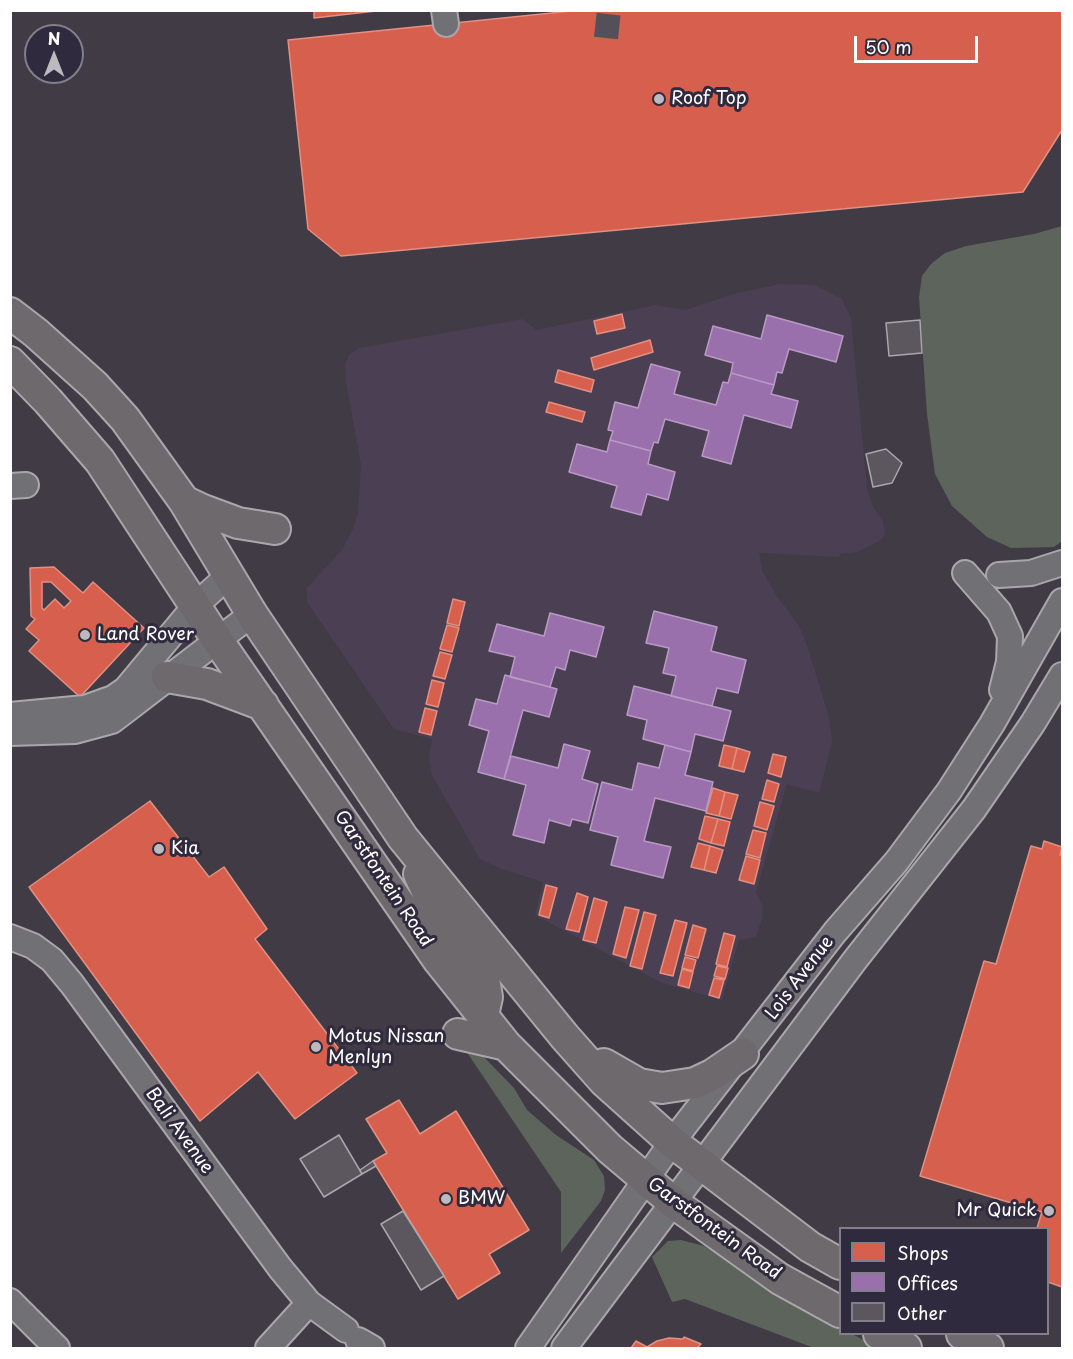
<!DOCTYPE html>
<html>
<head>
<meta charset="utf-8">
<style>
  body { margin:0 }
  #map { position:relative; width:1073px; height:1359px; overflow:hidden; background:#413b46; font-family:"Playpen Sans",sans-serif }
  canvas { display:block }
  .frame { position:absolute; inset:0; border:12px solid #fff; pointer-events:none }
  .legend { position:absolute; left:839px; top:1227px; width:210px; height:108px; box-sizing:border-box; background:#2f2a3d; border:2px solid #827f8b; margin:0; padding:8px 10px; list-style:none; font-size:18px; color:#fff }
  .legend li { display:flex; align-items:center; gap:12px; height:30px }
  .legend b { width:30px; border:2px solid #827f8b }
  .north { position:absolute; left:24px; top:24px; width:60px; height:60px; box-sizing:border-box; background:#2f2a3d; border:2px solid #827f8b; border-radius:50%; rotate:0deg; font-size:16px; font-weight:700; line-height:24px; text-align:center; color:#fff }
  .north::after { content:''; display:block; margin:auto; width:21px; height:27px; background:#bcbabe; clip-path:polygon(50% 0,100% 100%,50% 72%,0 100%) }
  .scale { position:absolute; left:854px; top:36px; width:124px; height:27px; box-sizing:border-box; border:3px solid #fff; border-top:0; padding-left:8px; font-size:18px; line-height:21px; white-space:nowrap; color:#fff; -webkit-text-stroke:4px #2f2a3d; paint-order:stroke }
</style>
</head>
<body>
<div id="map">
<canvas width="1073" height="1359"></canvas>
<div class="frame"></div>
<ul class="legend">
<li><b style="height:16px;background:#d6604d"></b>Shops</li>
<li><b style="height:16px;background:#9970ab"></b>Offices</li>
<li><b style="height:16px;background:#5c565e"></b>Other</li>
</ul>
<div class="north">N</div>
<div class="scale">50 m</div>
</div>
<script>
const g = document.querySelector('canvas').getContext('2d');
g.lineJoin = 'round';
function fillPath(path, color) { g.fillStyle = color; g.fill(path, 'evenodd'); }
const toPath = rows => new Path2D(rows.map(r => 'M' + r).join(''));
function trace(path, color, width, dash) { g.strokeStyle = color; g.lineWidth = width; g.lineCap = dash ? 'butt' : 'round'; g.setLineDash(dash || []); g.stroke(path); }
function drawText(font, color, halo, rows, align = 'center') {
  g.font = font + ' "Playpen Sans",sans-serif'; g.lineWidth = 6; g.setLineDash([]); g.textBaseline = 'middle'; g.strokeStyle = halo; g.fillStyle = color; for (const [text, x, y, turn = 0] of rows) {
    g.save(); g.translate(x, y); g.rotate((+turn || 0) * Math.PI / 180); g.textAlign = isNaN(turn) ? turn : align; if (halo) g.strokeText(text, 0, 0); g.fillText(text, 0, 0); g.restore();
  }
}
const built = toPath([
  [780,284,814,285,842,299,851,318,867,489,873,507,883,521,885,534,881,540,857,552,840,554,839,557,759,553,763,572,776,595,798,624,807,645,829,717,832,742,819,793,787,784,756,892,763,907,762,919,756,937,739,940,722,1000,662,983,535,915,543,882,500,868,480,859,431,773,429,756,432,739,394,729,307,602,307,588,342,550,353,529,358,513,361,465,346,382,345,364,349,355,359,348,523,319,536,330,656,305,685,310,733,294]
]);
const green = toPath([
  [1062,226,1062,541,1054,547,1011,548,987,537,952,506,935,474,927,414,919,297,922,276,931,264,945,253,966,246,1034,234],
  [466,1051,481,1054,514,1088,527,1110,556,1135,594,1160,604,1176,605,1190,601,1201,561,1253,561,1192],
  [681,1240,704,1246,840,1327,840,1334,852,1334,869,1343,873,1348,814,1348,685,1299,672,1302,652,1257,668,1241]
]);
const shops = toPath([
  [314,10,385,10,314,18,314,10],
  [581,10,1062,10,1062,130,1023,192,341,256,308,229,288,40,581,10],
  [622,314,625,328,597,334,594,321,622,314],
  [650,340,653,352,594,370,591,358,650,340],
  [558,370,594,380,591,392,555,382,558,370],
  [549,402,585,412,582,422,546,412,549,402],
  [54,567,83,593,93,582,144,628,80,697,29,651,39,640,26,629,35,619,31,616,30,568,54,567],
  [42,582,51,582,71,601,64,608,55,599,44,610,42,608,42,582],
  [453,599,465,602,459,626,447,623,453,599],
  [447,625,459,628,452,652,440,649,447,625],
  [440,652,452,655,445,679,433,676,440,652],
  [432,680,444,683,438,707,426,704,432,680],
  [425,708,437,711,431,735,419,732,425,708],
  [724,745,737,748,732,769,719,766,724,745],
  [737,748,750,752,744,772,732,769,737,748],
  [773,754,786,757,781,777,768,773,773,754],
  [767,780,779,784,774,802,762,799,767,780],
  [713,788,725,792,719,816,706,813,713,788],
  [725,792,738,795,731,819,719,816,725,792],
  [150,801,209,877,224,867,267,929,255,939,357,1073,295,1119,258,1072,200,1121,29,887,150,801],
  [760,802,774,806,767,830,754,826,760,802],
  [705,816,718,819,711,843,699,839,705,816],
  [718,819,730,822,724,846,711,843,718,819],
  [753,830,766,833,760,858,746,854,753,830],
  [1044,841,1062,847,1060,855,1062,855,1062,1287,1048,1282,1048,1228,1037,1228,1042,1212,920,1176,984,961,996,964,1031,846,1042,849,1044,841],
  [698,843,710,846,704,870,691,867,698,843],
  [710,846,723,850,716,873,704,870,710,846],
  [746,856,760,860,754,884,739,880,746,856],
  [546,885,557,888,549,918,539,915,546,885],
  [577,893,588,897,579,932,566,929,577,893],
  [594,898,607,902,596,943,583,940,594,898],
  [625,907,639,910,626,958,613,954,625,907],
  [644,912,656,915,642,969,630,966,644,912],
  [675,920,687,923,673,976,660,973,675,920],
  [693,925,706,929,698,958,685,955,693,925],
  [724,933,735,936,727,967,716,964,724,933],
  [685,957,696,960,693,971,682,968,685,957],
  [717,966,728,968,725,979,714,976,717,966],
  [682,969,693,972,689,988,678,985,682,969],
  [714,978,724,980,719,998,709,995,714,978],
  [399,1100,420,1134,456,1111,529,1230,489,1254,500,1273,458,1299,373,1161,387,1153,366,1119,399,1100],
  [684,1337,701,1344,698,1347,699,1348,631,1348,636,1341,647,1347,657,1341,669,1338,683,1339,684,1337]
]);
const offices = toPath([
  [767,315,843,336,836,362,789,349,782,373,777,372,774,385,731,373,733,363,705,355,713,326,761,339,767,315],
  [651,364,680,372,674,394,716,405,723,382,728,383,731,373,774,385,771,394,798,401,791,428,744,415,731,464,702,456,709,431,665,419,658,443,654,442,651,451,610,440,613,431,608,430,615,402,638,408,651,364],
  [610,440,651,451,648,464,675,472,668,500,647,494,641,515,611,507,617,486,569,472,577,444,607,452,610,440],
  [654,611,717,627,711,651,746,660,738,693,717,688,712,706,671,696,676,676,663,673,669,648,646,643,654,611],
  [550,613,604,627,596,657,570,650,565,670,556,667,550,687,510,677,515,657,489,651,497,624,544,636,550,613],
  [505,675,557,689,549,717,523,710,504,779,478,772,489,731,469,725,476,699,497,704,505,675],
  [634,686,731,711,723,741,695,734,691,752,643,739,647,720,627,715,634,686],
  [564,744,590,751,582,779,598,784,588,823,572,819,570,826,549,820,544,843,513,835,526,785,504,779,511,756,558,768,564,744],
  [665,745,691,752,685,775,713,782,706,811,655,798,644,841,671,847,663,878,611,865,618,837,590,830,602,782,632,790,638,763,659,768,665,745]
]);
const building = toPath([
  [920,320,922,353,889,356,886,323,920,320],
  [886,449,902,463,892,483,873,487,866,454,886,449],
  [339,1135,362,1174,324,1197,300,1159,339,1135],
  [373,1161,376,1166,362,1174,360,1170,373,1161],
  [403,1211,444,1276,421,1290,381,1224,403,1211]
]);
const minorTunnel = toPath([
  [606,38,609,10]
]);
const minor = toPath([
  [444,10,446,24],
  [10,486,26,485],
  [965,573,999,612,1010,636,1009,662,1002,690],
  [999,575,1031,573,1062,563],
  [10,715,85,708,113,698,126,689,196,605,228,576],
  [10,733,75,731,112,721,252,614],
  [10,937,33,946,52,960,72,984,280,1268,309,1303,346,1330],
  [10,1301,57,1348],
  [358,1340,372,1348],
  [268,1348,309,1303],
  [528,1348,672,1142,835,932,896,862,949,791,992,724,1062,601],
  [564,1348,855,960,974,809,1033,723,1062,675]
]);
const major = toPath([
  [10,313,36,333,95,386,125,419,184,501,252,614,403,838,565,1037,604,1081,672,1142,810,1247,840,1264],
  [10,362,48,401,100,461,218,641,439,961,506,1045,610,1149,674,1203,780,1279,840,1312],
  [184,501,203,510,238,523,275,529],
  [167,677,207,684,263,705],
  [419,874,441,921,484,979,487,997,483,1015],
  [458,1034,506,1045],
  [604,1064,639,1084,662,1088,695,1083,712,1075,743,1054],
  [879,1334,906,1348],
  [962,1334,988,1348]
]);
const markers = [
  [659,99,6,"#bcbabe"],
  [85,635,6,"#bcbabe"],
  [159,849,6,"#bcbabe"],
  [316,1047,6,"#bcbabe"],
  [446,1199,6,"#bcbabe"],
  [1049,1211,6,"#bcbabe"]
];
const poiNames = [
  ["Roof Top",671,99],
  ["Land Rover",97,635],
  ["Kia",171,849],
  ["Motus Nissan",328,1037],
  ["Menlyn",328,1058],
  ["BMW",458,1199],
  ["Mr Quick",1037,1211,"right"]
];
const streetNames = [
  ["Garstfontein Road",383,879,56],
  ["Lois Avenue",800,978,-53],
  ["Bali Avenue",179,1131,54],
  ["Garstfontein Road",714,1229,36]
];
fillPath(built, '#4b3f53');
fillPath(green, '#5c645c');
fillPath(shops, '#d6604d');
trace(shops, '#e29082', 1.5);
fillPath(offices, '#9970ab');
trace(offices, '#b89bc4', 1.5);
fillPath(building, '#5c565e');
trace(building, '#aaa7ac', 1.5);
trace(minorTunnel, '#544f58', 24, [24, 12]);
trace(minor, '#aaa7ac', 28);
trace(major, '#aaa7ac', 34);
trace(minor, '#717074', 24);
trace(major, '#6d696d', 30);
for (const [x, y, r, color] of markers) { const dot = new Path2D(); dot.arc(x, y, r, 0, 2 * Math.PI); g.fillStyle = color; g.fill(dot); trace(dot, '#2f2a3d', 2); }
drawText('18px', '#fff', '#2f2a3d', poiNames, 'left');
drawText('18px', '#fff', '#2f2a3d', streetNames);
</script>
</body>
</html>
